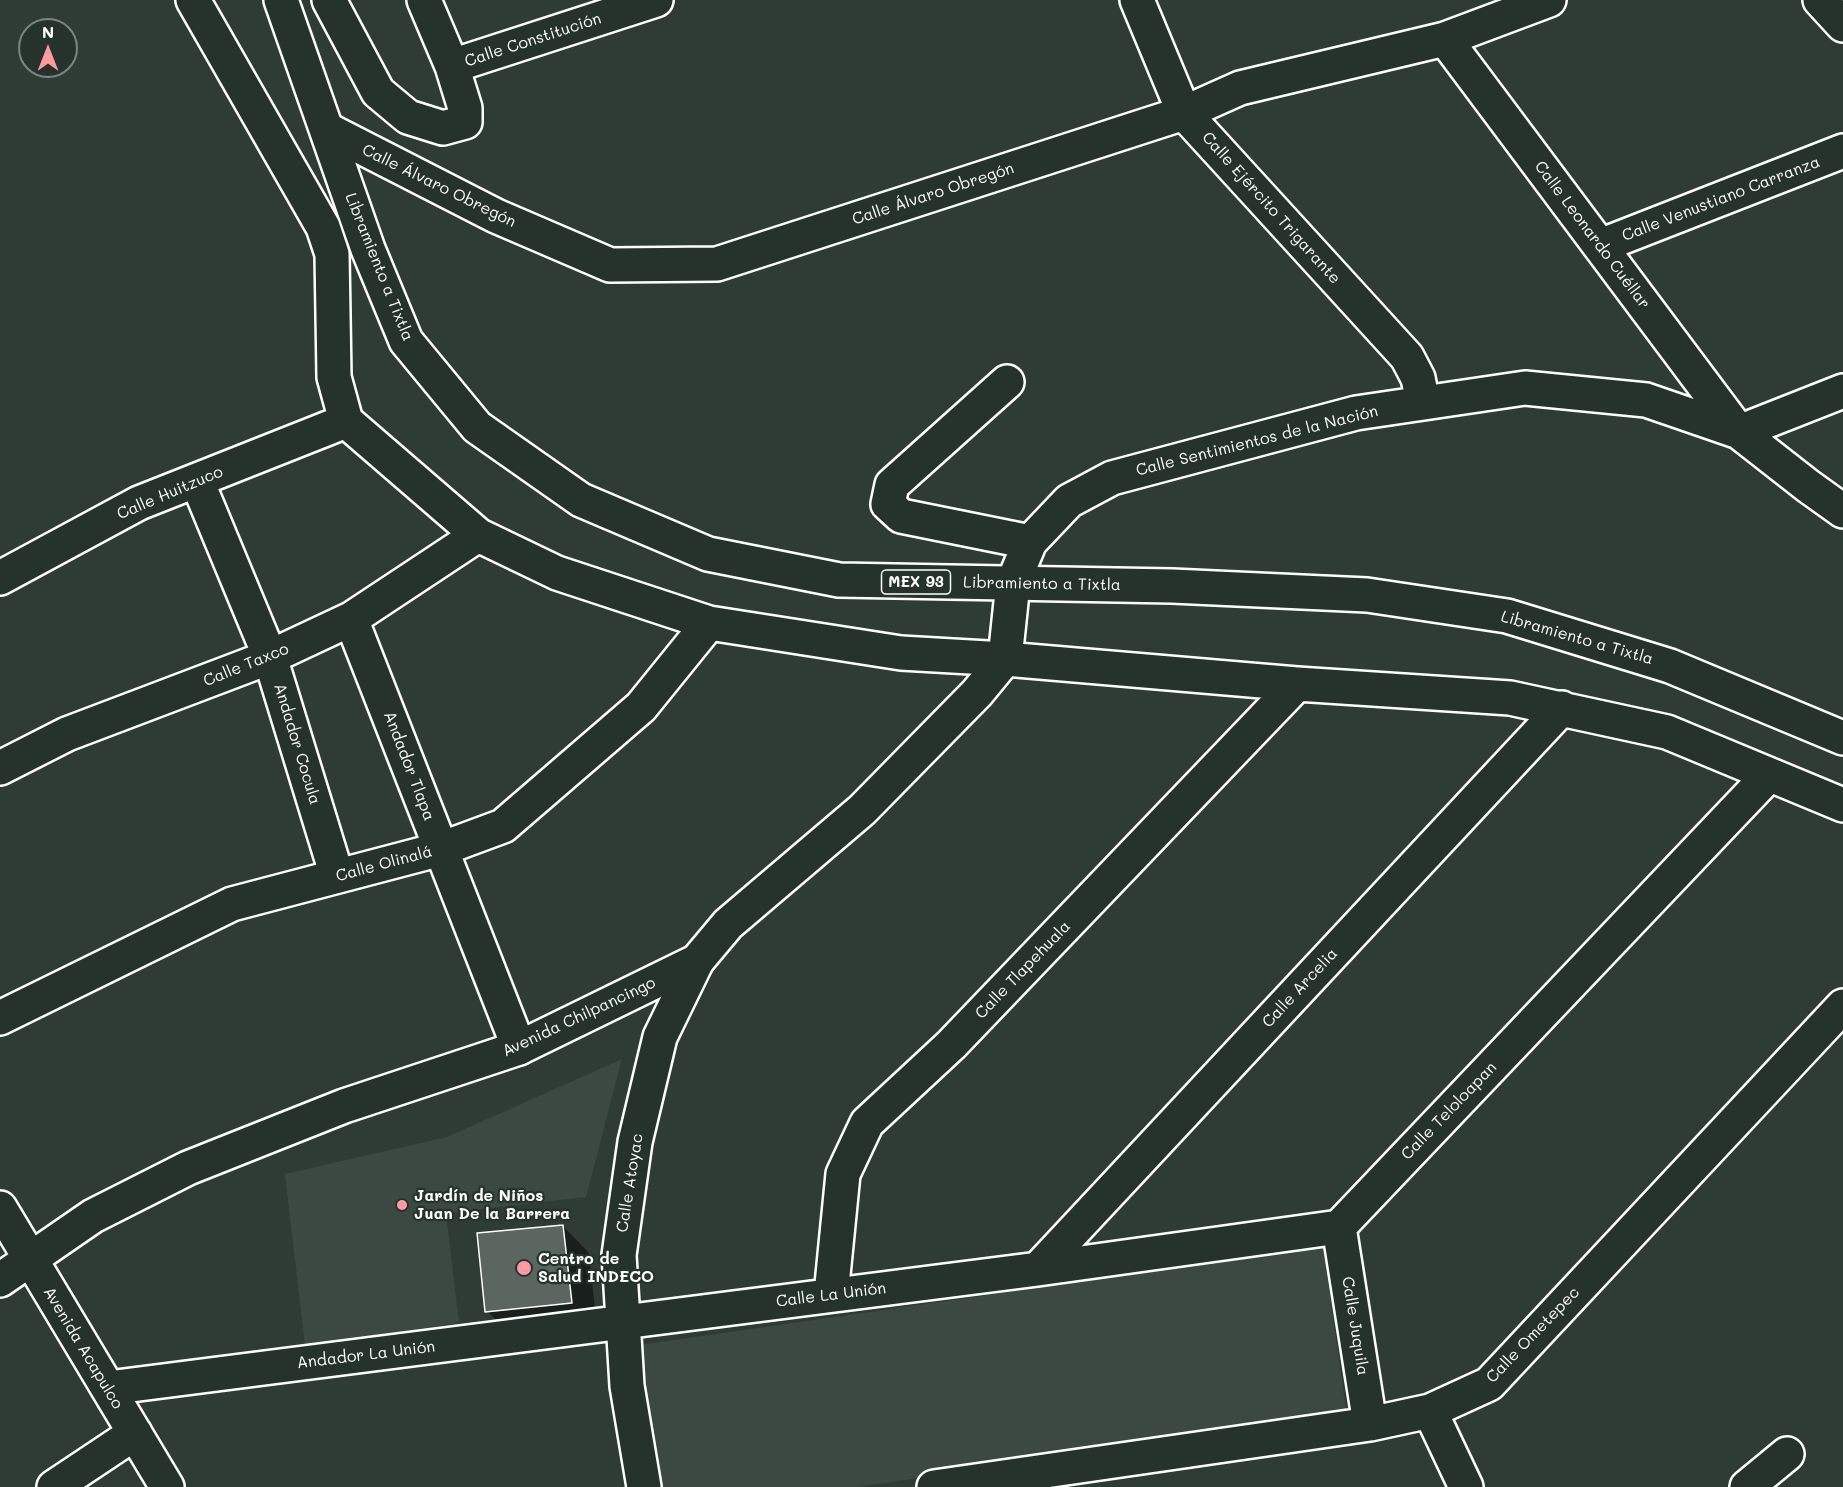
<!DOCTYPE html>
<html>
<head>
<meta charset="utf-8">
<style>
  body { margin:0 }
  #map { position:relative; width:1843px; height:1487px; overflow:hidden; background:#2f3b35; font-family:Mali,sans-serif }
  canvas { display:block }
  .north { position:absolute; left:18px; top:18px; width:60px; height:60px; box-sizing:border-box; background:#26332d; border:2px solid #7d8581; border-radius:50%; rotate:0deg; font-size:16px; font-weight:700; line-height:24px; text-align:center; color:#fff }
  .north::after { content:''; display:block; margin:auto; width:21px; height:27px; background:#ff9aa2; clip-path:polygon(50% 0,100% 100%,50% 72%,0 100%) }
</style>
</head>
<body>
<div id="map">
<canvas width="1843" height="1487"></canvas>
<div class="north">N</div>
</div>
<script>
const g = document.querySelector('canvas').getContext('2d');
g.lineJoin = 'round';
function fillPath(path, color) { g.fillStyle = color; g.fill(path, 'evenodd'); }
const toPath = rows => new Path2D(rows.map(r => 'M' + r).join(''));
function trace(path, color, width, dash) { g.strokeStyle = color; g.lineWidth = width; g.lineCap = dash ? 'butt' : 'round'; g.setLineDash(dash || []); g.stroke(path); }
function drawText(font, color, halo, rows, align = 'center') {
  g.font = font + ' Mali,sans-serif'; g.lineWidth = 4.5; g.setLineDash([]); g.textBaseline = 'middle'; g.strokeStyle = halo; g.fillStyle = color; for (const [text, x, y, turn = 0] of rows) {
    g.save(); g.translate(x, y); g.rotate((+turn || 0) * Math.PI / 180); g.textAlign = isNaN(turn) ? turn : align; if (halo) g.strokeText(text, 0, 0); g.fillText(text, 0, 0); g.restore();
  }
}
const built = toPath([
  [622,1059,586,1197,446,1213,459,1323,305,1346,285,1174,447,1137],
  [1323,1247,1347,1416,857,1487,659,1487,639,1345]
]);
const shadow = toPath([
  [563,1226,589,1253,597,1328,513,1337,487,1311]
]);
const building = toPath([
  [563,1225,572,1303,485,1312,477,1233,563,1225]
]);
const minor = toPath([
  [193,0,323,227,332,254,334,377,346,421,478,535,557,573,709,623,901,653,1005,659,1297,684,1510,698,1667,732,1843,805],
  [329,0,378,92,408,117,443,128,465,122,465,108,452,66,424,0],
  [1137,0,1184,113,1407,357,1418,378,1423,403],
  [1820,0,1843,25],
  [1445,39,1739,432,1843,391],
  [452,66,656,0],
  [328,130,496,216,610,265,717,264,1184,113,1240,88,1445,39,1549,0],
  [1600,246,1843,151],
  [1007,382,892,485,888,504,901,516,1030,542],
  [197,481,270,657,337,876],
  [0,578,139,503,346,421],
  [1013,583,1030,542,1069,501,1112,478,1356,413,1525,388,1646,400,1739,432,1808,486,1843,511],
  [351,619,519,1048],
  [0,768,67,734,270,657,351,619,478,535],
  [0,1018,232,904,441,849,503,826,641,707,709,623],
  [0,1208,167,1487],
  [1339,1227,1370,1424],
  [1038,1269,1562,708],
  [831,1295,843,1174,867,1123,951,1045,1297,684],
  [108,1388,1038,1269,1339,1227,1769,775],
  [1430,1411,1466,1487],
  [54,1487,135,1433],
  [644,1487,627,1386,619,1255,635,1142,660,1037,697,961],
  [934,1487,1370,1424,1430,1411,1489,1384,1843,1006],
  [1747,1487,1787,1454]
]);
const tertiary = toPath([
  [0,1280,93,1216,188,1168,344,1106,519,1048,697,961,728,924,862,810,977,693,1005,659,1013,583]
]);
const primary = toPath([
  [281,0,368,249,406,341,477,427,581,500,708,554,839,580,1172,586,1367,595,1507,616,1670,666,1843,738]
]);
const markers = [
  [402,1205,6,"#ff9aa2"],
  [524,1268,8,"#ff9aa2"]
];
const shields = [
  [916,582,69]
];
const shieldNames = [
  ["MEX 93",916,582]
];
const streetNames = [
  ["Calle Constitución",533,40,-18],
  ["Calle Álvaro Obregón",439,186,26],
  ["Calle Álvaro Obregón",933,194,-18],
  ["Calle Venustiano Carranza",1721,199,-21],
  ["Calle Ejército Trigarante",1271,208,48],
  ["Calle Leonardo Cuéllar",1592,235,53],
  ["Libramiento a Tixtla",379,267,68],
  ["Calle Sentimientos de la Nación",1257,441,-14],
  ["Calle Huitzuco",170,493,-23],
  ["Libramiento a Tixtla",1042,584,1],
  ["Libramiento a Tixtla",1577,638,16],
  ["Calle Taxco",246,665,-22],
  ["Andador Cocula",297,744,73],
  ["Andador Tlapa",409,766,69],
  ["Calle Olinalá",384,864,-15],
  ["Calle Tlapehuala",1023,970,-46],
  ["Calle Arcelia",1300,988,-47],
  ["Avenida Chilpancingo",579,1017,-25],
  ["Calle Teloloapan",1449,1111,-46],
  ["Calle Atoyac",630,1183,-81],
  ["Calle La Unión",831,1295,-7],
  ["Calle Juquila",1355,1326,81],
  ["Calle Ometepec",1533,1335,-46],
  ["Avenida Acapulco",83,1348,59],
  ["Andador La Unión",366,1355,-7]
];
const poiNames = [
  ["Jardín de Niños",414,1196],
  ["Juan De la Barrera",414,1214],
  ["Centro de",538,1259],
  ["Salud INDECO",538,1277]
];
fillPath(built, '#3c4842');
fillPath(shadow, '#0007');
fillPath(building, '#5b6661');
trace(building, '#fff', 1.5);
trace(minor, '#fff', 38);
trace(tertiary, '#fff', 38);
trace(primary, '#fff', 38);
trace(minor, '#26332d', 33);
trace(tertiary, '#26332d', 33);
trace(primary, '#26332d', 33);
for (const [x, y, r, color] of markers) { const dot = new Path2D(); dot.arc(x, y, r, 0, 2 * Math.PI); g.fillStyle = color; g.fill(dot); trace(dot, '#26332d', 2); }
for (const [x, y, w] of shields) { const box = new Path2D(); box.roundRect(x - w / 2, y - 12, w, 24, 4.5); g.fillStyle = '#26332d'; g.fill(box); trace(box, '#fff', 1.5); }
drawText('bold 15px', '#fff', null, shieldNames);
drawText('16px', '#fff', '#26332d', streetNames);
drawText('bold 16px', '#fff', '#26332d', poiNames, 'left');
</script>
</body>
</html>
